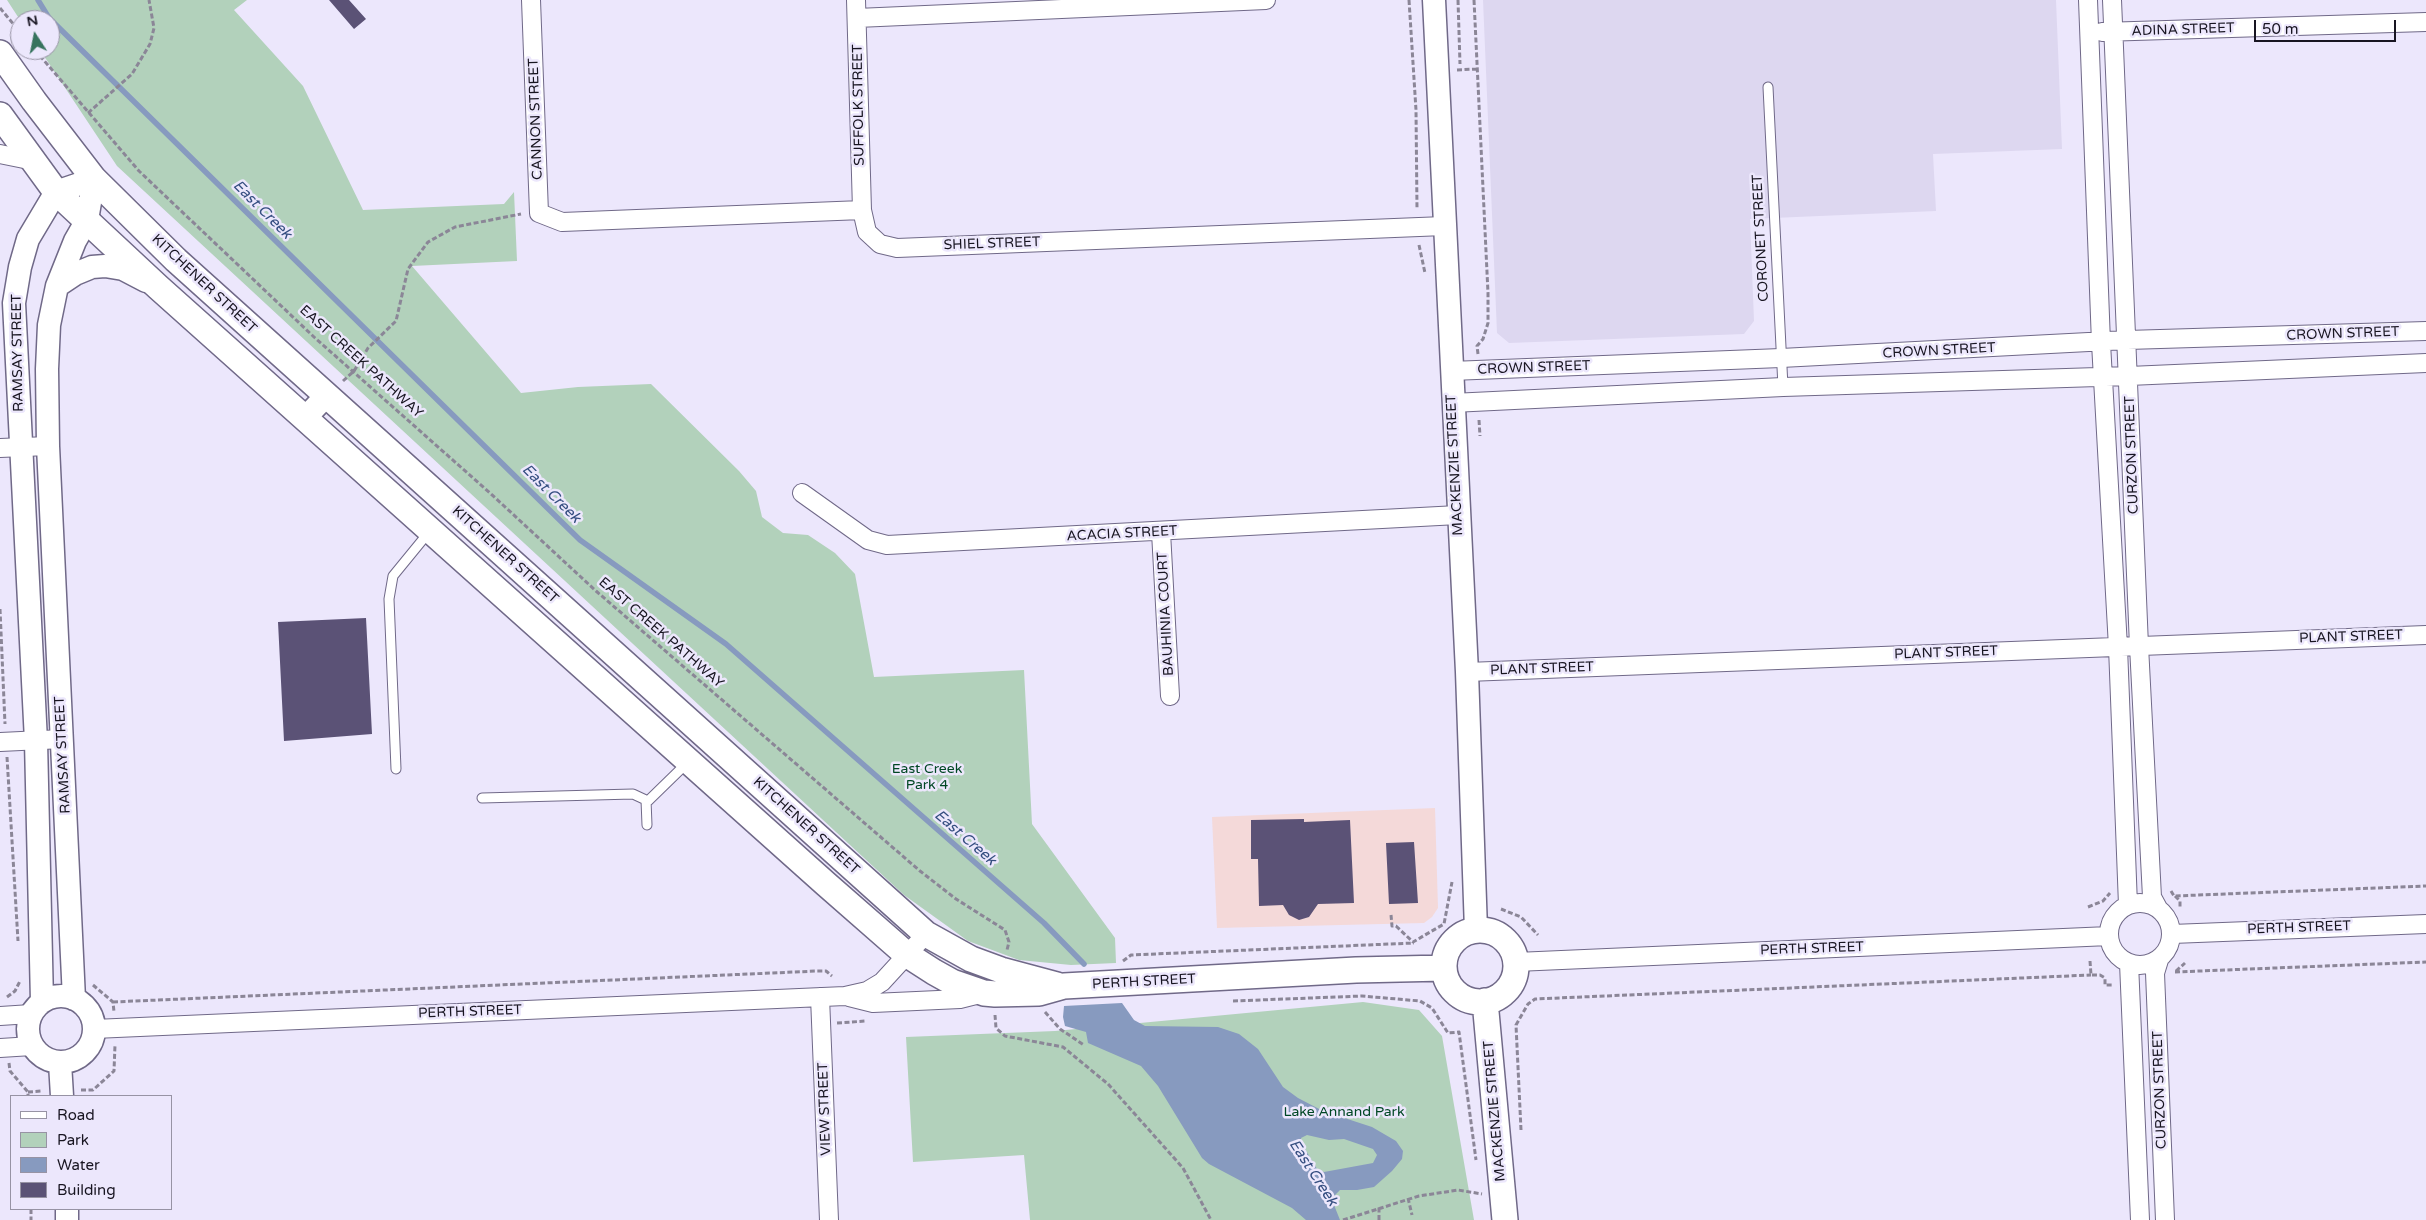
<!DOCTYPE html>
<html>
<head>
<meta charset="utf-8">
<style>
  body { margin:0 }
  #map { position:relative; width:2426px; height:1220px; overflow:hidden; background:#ece7fc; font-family:"Varela Round",sans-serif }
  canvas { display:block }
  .legend { position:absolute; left:10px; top:1095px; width:162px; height:115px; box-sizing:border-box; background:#ece7fc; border:1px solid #9793a4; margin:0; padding:6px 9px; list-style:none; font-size:15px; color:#181521 }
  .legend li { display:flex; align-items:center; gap:10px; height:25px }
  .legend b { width:25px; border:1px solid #9793a4 }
  .north { position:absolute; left:10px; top:10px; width:50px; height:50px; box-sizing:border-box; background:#ece7fc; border:1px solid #9793a4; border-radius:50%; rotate:349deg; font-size:14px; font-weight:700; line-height:20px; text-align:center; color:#181521 }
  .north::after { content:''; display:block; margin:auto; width:18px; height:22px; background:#37735e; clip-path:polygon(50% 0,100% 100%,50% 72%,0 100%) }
  .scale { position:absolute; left:2254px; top:20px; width:142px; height:22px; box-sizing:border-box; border:2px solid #181521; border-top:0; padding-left:6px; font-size:15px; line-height:18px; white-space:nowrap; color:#181521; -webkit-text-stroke:4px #ece7fc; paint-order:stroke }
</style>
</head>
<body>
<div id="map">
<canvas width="2426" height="1220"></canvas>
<ul class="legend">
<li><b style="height:6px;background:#fff"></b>Road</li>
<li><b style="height:14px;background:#b2d1bb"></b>Park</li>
<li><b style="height:14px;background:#879abf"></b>Water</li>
<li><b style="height:14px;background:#5b5276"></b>Building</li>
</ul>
<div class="north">N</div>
<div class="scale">50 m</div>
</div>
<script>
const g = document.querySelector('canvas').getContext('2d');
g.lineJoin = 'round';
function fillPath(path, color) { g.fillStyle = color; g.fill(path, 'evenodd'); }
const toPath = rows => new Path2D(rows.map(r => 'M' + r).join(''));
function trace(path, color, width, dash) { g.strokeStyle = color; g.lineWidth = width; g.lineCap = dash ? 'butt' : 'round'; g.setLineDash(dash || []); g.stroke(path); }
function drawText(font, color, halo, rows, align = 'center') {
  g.font = font + ' "Varela Round",sans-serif'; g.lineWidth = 5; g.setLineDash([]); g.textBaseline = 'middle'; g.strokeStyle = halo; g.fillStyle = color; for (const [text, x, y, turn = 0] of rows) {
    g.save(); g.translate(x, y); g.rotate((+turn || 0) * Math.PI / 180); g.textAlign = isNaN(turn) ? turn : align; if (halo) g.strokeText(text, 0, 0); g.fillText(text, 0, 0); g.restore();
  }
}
const commercial = toPath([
  [1435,808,1438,908,1432,917,1424,923,1217,928,1212,817]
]);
const built = toPath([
  [1483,0,2056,0,2062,149,1933,154,1936,211,1750,219,1754,321,1744,334,1509,343,1497,333]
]);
const green = toPath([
  [7,0,247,0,234,10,303,86,363,210,504,204,514,192,517,261,412,266,521,393,578,387,651,384,739,471,756,491,762,517,783,533,808,535,835,553,855,574,874,677,1024,670,1032,824,1115,938,1116,963,1071,965,1019,960,968,941,904,895,117,166,40,50,50,50,50,20,20,20],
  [1363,1002,1419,1010,1442,1036,1474,1220,1030,1220,1024,1155,913,1162,906,1037,1055,1031]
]);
const water = toPath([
  [1122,1003,1134,1020,1145,1026,1218,1027,1239,1034,1258,1049,1283,1087,1298,1098,1323,1111,1372,1127,1396,1141,1403,1151,1402,1159,1392,1171,1374,1187,1357,1190,1340,1190,1334,1196,1334,1205,1340,1220,1306,1220,1292,1208,1209,1164,1202,1158,1158,1086,1141,1066,1088,1043,1086,1032,1065,1026,1063,1017,1064,1006],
  [1307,1135,1329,1140,1344,1139,1373,1149,1377,1155,1373,1163,1324,1172,1317,1169,1302,1144,1301,1138]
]);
const stream = toPath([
  [38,0,49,18,580,540,726,644,1044,923,1084,964]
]);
const building = toPath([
  [329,0,349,0,366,19,354,29],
  [366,618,372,734,284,741,278,622],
  [1304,819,1304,822,1350,820,1354,903,1318,904,1309,917,1299,920,1289,915,1283,905,1259,906,1258,859,1251,859,1251,820],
  [1414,842,1418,903,1389,904,1386,843]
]);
const path = toPath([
  [1409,0,1416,110,1417,209],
  [1458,0,1460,64],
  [1474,0,1488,293,1488,323,1483,339,1477,346,1478,354],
  [0,8,20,32],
  [35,50,139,171,314,337,490,493,596,591,920,871,956,899,1005,930,1009,942,1007,950],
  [1457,70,1476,69],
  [88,113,132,74,150,44,154,28,149,0],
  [1419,245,1425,273],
  [343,381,354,371,368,348,396,321,408,269,428,242,455,227,521,214],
  [1479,420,1480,436],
  [0,609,5,724],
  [7,757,18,941],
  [2171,891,2174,896,2426,886],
  [2175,896,2180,901,2180,907],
  [2088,907,2103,901,2110,893],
  [1501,909,1521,917,1538,935],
  [1391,915,1392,926,1396,926,1413,942,1444,924,1452,882],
  [1123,961,1131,955,1414,943],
  [2090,961,2091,975,2100,975,2105,978,2105,985,2112,985],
  [2176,971,2185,963],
  [2175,972,2426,962],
  [93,985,113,1002,114,1012],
  [7,997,15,991,20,981],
  [1233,1001,1362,996,1420,1001,1432,1008,1448,1033,1459,1032,1476,1160],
  [113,1002,817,971,826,971,832,976],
  [1045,1012,1060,1029,1084,1045],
  [995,1015,996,1028,1005,1036,1063,1047,1108,1084,1183,1168,1211,1220],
  [837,1023,866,1021],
  [9,1063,10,1071,28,1092,28,1096],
  [81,1090,93,1090,114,1071,115,1045],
  [28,1092,42,1091],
  [1521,1130,1516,1025,1528,1004,1535,999,2091,975],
  [1408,1198,1412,1215],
  [31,1209,31,1220],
  [1343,1220,1419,1196,1458,1190,1482,1194],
  [1379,1220,1379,1207]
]);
const service = toPath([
  [1768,87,1783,387],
  [396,769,389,599,393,576,429,532],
  [482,798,633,794,648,801,687,763],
  [646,800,647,825]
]);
const minor = toPath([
  [531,0,539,213,562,222,862,210,867,232,880,244,897,248,1444,226],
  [856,0,862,210],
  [2088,0,2101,343,2118,647,2128,905],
  [2112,0,2139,646,2152,897,2158,908],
  [857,18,1266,0],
  [2102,32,2426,22],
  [0,154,34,161],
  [1451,371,1781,358,2127,340,2426,331],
  [1452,403,1783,387,2129,376,2426,363],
  [0,448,48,446],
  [802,493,868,540,887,545,1458,515],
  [1161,532,1170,696],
  [1467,672,2426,635],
  [0,742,63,739],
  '2109 934a31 31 0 1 1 62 0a31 31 0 1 1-62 0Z',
  [2172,934,2426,924],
  [2159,960,2155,973,2165,1220],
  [1516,962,2109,936],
  [2129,963,2140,1220],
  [820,997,829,1220],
  [849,997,873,1003,960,999,984,993],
  [0,1016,31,1014],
  [94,1029,845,996,867,991,882,982,926,934],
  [0,1048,32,1046]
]);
const tertiary = toPath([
  [1434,0,1467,672,1476,930],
  [57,286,75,274,92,267,105,266,123,269,146,281],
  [305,418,327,395],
  '28 1029a33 33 0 1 1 66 0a33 33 0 1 1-66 0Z',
  [42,1002,36,741,14,303,20,267,28,239,56,192,94,179,87,220,75,241,57,286,49,325,47,369,48,446,74,999],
  [60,1063,62,1096],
  [67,1209,67,1220]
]);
const secondary = toPath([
  [0,53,34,101,94,179,176,260,926,934,971,959,1001,970,1057,985],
  [0,115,56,192,158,287,826,884,906,954,934,972,952,982,984,993,995,994,1039,993,1064,986,1356,970,1444,968],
  '1444 966a36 36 0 1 1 72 0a36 36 0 1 1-72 0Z',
  [1485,1001,1505,1220]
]);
const streetNames = [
  ["ADINA STREET",2183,30,-2],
  ["SUFFOLK STREET",859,105,-91],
  ["CANNON STREET",536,119,-92],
  ["CORONET STREET",1761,238,-93],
  ["SHIEL STREET",992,244,-2],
  ["KITCHENER STREET",204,284,43],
  ["CROWN STREET",2343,334,-2],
  ["CROWN STREET",1939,351,-3],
  ["RAMSAY STREET",18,353,-91],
  ["EAST CREEK PATHWAY",361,362,42],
  ["CROWN STREET",1534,368,-2],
  ["CURZON STREET",2132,455,-92],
  ["MACKENZIE STREET",1455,465,-93],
  ["ACACIA STREET",1122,534,-3],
  ["KITCHENER STREET",505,555,42],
  ["BAUHINIA COURT",1166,614,-93],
  ["EAST CREEK PATHWAY",661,633,41],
  ["PLANT STREET",2351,637,-2],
  ["PLANT STREET",1946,653,-2],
  ["PLANT STREET",1542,669,-2],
  ["RAMSAY STREET",63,755,-93],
  ["KITCHENER STREET",806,826,42],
  ["PERTH STREET",2299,928,-2],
  ["PERTH STREET",1812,949,-2],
  ["PERTH STREET",1144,982,-3],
  ["PERTH STREET",470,1012,-2],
  ["CURZON STREET",2160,1090,-92],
  ["VIEW STREET",825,1109,-92],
  ["MACKENZIE STREET",1495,1111,-95]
];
const parkNames = [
  ["East Creek",927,769],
  ["Park 4",927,785],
  ["Lake Annand Park",1344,1112]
];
const waterNames = [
  ["East Creek",262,210,45],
  ["East Creek",551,494,45],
  ["East Creek",965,838,41],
  ["East Creek",1313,1173,57]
];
fillPath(commercial, '#f4d9d9');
fillPath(built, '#ddd7f0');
fillPath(green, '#b2d1bb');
fillPath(water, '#879abf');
trace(stream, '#879abf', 5.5);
fillPath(building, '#5b5276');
trace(service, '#706988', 11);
trace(minor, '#706988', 20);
trace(tertiary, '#706988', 25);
trace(secondary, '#706988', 28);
trace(path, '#8b8697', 3, [5, 2.5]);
trace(service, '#fff', 9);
trace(minor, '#fff', 18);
trace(tertiary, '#fff', 22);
trace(secondary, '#fff', 25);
drawText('14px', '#181521', '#ece7fc', streetNames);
drawText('14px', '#004724', '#ece7fc', parkNames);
drawText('italic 15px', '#354e80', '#ece7fc', waterNames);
</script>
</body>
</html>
